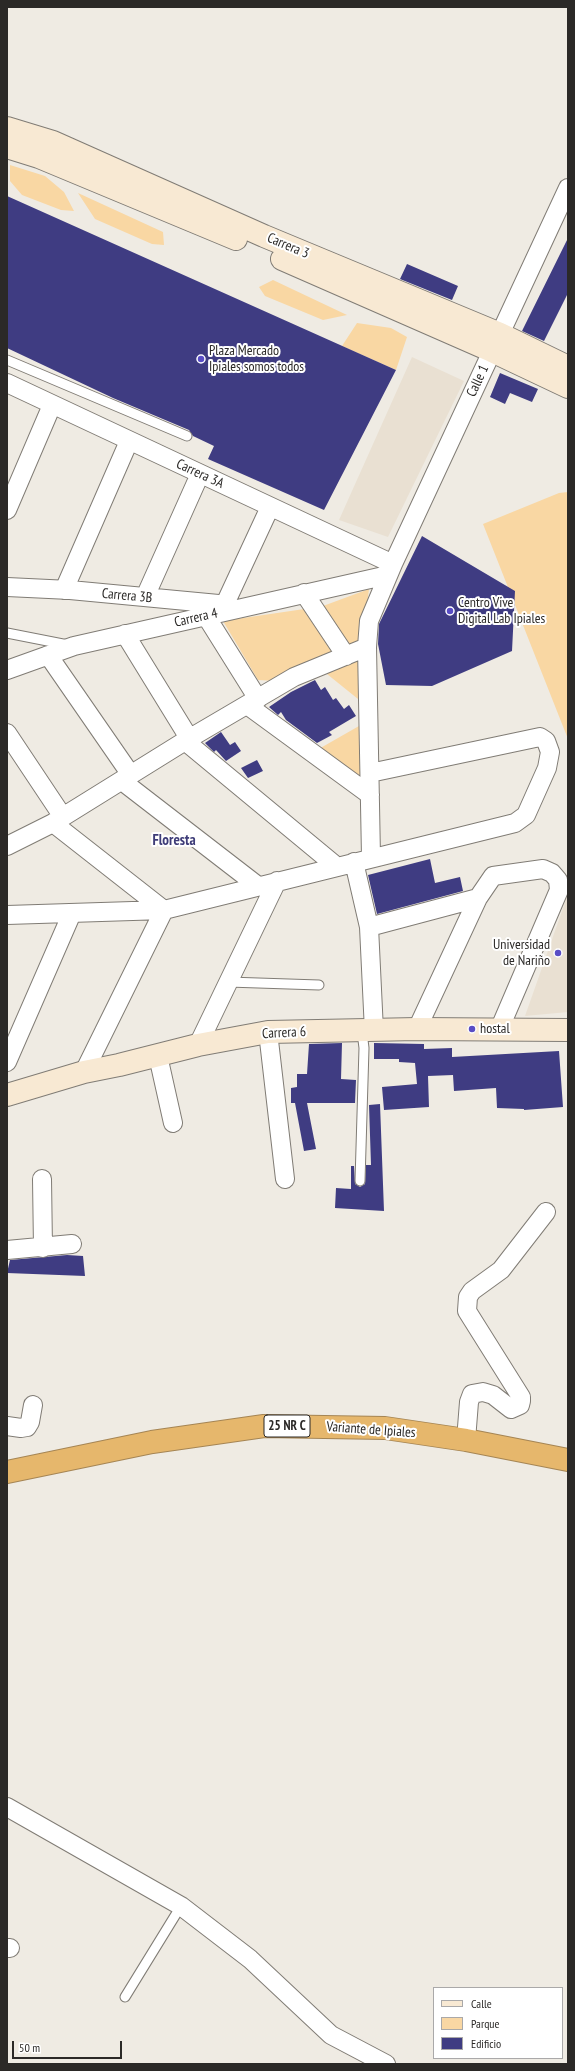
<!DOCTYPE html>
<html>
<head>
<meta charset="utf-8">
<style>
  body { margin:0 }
  #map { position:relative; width:575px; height:2071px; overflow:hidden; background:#efebe3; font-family:"PT Sans Narrow",sans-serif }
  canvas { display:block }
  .frame { position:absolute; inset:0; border:8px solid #2b2927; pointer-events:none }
  .legend { position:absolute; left:433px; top:1987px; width:130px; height:72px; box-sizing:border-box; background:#fff; border:1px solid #aaa9a9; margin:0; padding:5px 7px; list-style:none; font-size:12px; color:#2b2927 }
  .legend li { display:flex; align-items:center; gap:8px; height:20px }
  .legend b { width:20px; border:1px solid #aaa9a9 }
  .scale { position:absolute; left:12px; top:2041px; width:110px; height:18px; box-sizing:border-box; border:2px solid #2b2927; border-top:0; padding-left:5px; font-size:12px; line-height:14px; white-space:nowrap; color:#2b2927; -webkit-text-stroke:3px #fff; paint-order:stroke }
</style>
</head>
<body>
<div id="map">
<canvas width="575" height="2071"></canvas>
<div class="frame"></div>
<ul class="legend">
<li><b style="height:5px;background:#f8e9d3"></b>Calle</li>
<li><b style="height:11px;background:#f9d7a3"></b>Parque</li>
<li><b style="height:11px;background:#3f3c82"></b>Edificio</li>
</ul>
<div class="scale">50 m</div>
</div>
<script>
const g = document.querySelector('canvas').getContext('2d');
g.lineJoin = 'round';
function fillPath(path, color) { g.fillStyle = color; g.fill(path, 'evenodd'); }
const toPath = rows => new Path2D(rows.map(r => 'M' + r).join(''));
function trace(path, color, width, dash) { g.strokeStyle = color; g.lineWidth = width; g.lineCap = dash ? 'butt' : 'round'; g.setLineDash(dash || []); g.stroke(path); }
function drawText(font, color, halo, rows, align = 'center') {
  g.font = font + ' "PT Sans Narrow",sans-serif'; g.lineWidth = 4; g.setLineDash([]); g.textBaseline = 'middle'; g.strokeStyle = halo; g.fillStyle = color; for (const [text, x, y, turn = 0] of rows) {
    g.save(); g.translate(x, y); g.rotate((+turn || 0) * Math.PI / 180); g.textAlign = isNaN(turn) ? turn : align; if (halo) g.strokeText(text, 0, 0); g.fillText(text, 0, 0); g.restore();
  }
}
const built = toPath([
  [412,357,464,381,388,537,339,520],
  [568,894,568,1012,525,1016]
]);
const green = toPath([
  [10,165,45,176,64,192,74,211,61,210,22,195,10,181],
  [78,193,163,232,164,245,152,244,95,219],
  [273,280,347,315,323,320,265,296,259,287],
  [357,323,391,328,407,337,396,370,342,346],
  [568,492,568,739,483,524,559,493],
  [369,589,362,647,350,645,323,606],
  [311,608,334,644,332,653,276,681,258,680,223,621],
  [361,660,363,703,322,670],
  [359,726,366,786,317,750]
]);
const building = toPath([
  [7,196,396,370,324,510,208,459,214,446,193,436,189,430,113,398,7,348],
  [568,238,568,293,544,341,522,331],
  [407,264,458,286,452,300,400,279],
  [500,373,538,389,532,402,510,393,505,404,490,397],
  [422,536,515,591,512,651,432,686,386,685,378,644,379,624],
  [315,680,321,690,325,687,333,700,336,698,344,709,349,705,356,716,329,732,332,735,317,743,286,720,281,712,278,715,269,707,291,692],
  [221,732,230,745,235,742,241,751,226,761,216,750,214,752,205,743],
  [257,760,263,771,248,778,241,768],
  [430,859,435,883,460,877,463,891,377,914,368,875],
  [342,1043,341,1079,356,1080,355,1103,307,1103,316,1149,304,1151,295,1103,291,1103,291,1088,297,1087,297,1074,307,1074,309,1044],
  [374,1043,424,1044,424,1049,452,1048,452,1057,559,1051,563,1107,524,1110,524,1109,497,1108,496,1088,454,1091,453,1075,428,1076,429,1107,384,1110,382,1087,417,1084,415,1063,399,1062,399,1059,374,1059],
  [380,1104,384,1211,335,1208,336,1188,351,1189,351,1166,354,1166,355,1184,360,1187,365,1184,366,1165,371,1165,369,1105],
  [67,1255,83,1256,85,1276,7,1273,10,1260]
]);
const lane = toPath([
  [7,360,187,436],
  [7,633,68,645],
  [228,982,319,985],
  [360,1181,364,1048,362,1032],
  [125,1997,181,1906]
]);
const street = toPath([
  [7,383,393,564],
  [7,510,52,405],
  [7,587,70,590,229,605],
  [64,590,129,441],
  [304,593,346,656],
  [145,597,200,474],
  [225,604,270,507],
  [206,616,258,699],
  [125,634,189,738],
  [48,655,131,775],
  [7,670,74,646,388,575],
  [247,705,370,795],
  [7,733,63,817],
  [185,741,336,866],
  [122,781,258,886],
  [53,823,164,910],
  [7,846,53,823,185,741,294,677,367,647],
  [371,857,367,647,369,621,393,564,568,188],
  [354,862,369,927,374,1031],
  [7,915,164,910],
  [369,927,478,898],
  [417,1029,478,898,493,876,543,869,552,873,558,880,559,890,499,1030],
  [268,1032,285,1179],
  [198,1045,277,881],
  [158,1056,173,1123],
  [7,1062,72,913],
  [84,1072,164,910,515,823,526,815,547,768,550,752,546,741,540,737,370,773],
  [42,1179,43,1248],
  [7,1250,72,1244],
  [7,1426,21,1428,27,1427,30,1422,33,1405],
  [466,1440,469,1402,472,1394,483,1392,493,1395,511,1409,520,1405,521,1401,521,1397,467,1311,468,1297,472,1291,501,1270,546,1212],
  [7,1807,181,1906,250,1959,331,2035,386,2064],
  [7,1948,10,1948]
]);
const secondary = toPath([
  [7,128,53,142,264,236,500,334,568,367],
  [7,147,39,157,236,239],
  [282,259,492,351,568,387],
  [7,1095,84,1072,119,1065,198,1045,268,1032,417,1029,568,1030]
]);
const highway = toPath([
  [7,1472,152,1442,264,1426,385,1428,466,1440,568,1460]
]);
const markers = [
  [201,359,4,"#594dc5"],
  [450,611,4,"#594dc5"],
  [558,953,4,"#594dc5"],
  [472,1029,4,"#594dc5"]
];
const shields = [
  [287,1426,46]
];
const shieldNames = [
  ["25 NR C",287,1426]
];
const streetNames = [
  ["Carrera 3",288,246,23],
  ["Calle 1",478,381,-65],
  ["Carrera 3A",200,474,25],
  ["Carrera 3B",127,596,5],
  ["Carrera 4",196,618,-13],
  ["Carrera 6",284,1033,-3],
  ["Variante de Ipiales",371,1430,4]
];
const poiNames = [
  ["Plaza Mercado",209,351],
  ["Ipiales somos todos",209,367],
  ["Centro Vive",458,603],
  ["Digital Lab Ipiales",458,619],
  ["Universidad",550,945,"right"],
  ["de Nariño",550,961,"right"],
  ["hostal",480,1029]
];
const neighbourhoodNames = [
  ["Floresta",174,841]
];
fillPath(built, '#e9e0d2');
fillPath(green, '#f9d7a3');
fillPath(building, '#3f3c82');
trace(lane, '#807c75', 11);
trace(street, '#807c75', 20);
trace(secondary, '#807c75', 24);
trace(highway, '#a58554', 24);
trace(lane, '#fff', 9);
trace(street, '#fff', 18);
trace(secondary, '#f8e9d3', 22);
trace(highway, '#e6b76c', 22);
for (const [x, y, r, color] of markers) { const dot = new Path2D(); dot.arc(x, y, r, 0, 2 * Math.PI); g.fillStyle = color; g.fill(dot); trace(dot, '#fff', 1.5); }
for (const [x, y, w] of shields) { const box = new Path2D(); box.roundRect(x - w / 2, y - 11, w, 22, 3); g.fillStyle = '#fff'; g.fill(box); trace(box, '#2b2927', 1); }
drawText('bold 13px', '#2b2927', null, shieldNames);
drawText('14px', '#2b2927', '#fff', streetNames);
drawText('14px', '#2b2927', '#fff', poiNames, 'left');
drawText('bold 15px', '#3e3c78', '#fff', neighbourhoodNames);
</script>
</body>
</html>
